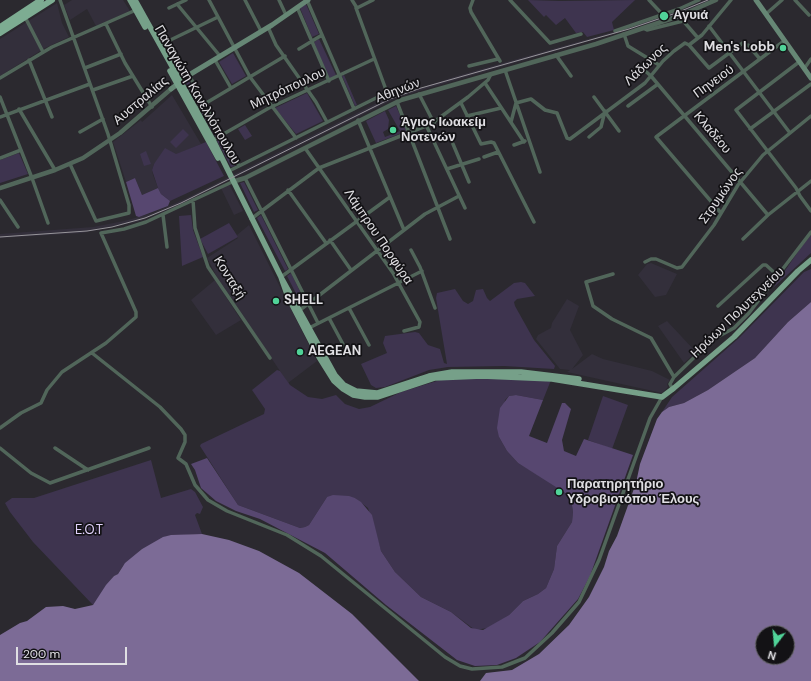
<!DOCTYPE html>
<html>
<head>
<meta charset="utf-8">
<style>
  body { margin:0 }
  #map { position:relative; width:811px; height:681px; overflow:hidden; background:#2b292f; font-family:"DM Sans",sans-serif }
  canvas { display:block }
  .north { position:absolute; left:755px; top:625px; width:40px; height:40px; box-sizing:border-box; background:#131215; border:1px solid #656467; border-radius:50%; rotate:196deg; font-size:11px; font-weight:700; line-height:16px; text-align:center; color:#e0dfe3 }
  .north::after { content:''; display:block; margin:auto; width:14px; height:18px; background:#50d398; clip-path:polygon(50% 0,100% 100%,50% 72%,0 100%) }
  .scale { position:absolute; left:16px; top:647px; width:111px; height:18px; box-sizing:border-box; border:2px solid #e0dfe3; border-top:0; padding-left:5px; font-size:12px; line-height:14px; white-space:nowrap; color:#e0dfe3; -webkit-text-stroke:3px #131215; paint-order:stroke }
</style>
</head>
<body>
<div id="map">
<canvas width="811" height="681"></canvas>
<div class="north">N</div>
<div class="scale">200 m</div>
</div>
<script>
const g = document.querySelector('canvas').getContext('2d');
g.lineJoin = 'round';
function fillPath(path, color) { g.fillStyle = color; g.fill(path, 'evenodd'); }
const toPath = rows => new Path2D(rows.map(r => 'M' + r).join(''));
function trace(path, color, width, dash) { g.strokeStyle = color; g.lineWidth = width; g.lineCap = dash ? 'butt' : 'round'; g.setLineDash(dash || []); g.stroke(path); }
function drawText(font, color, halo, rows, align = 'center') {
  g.font = font + ' "DM Sans",sans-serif'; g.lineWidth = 3.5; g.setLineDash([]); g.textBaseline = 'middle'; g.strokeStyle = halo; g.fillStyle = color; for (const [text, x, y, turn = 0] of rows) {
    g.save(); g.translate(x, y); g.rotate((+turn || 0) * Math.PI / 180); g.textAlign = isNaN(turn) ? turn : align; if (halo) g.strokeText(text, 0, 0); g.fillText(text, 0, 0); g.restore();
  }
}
const built = toPath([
  [72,0,123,0,130,11,96,26,87,9,70,20,64,5],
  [705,0,712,0,684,12,650,23,398,97,177,206,140,221,82,233,0,238,0,234,93,227,124,221,153,213,185,199,381,101,457,76,627,28,681,10],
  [57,3,62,23,69,37,45,48,0,76,0,39],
  [172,95,201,144,154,164,152,170,153,175,158,188,142,195,135,178,126,182,113,142,141,120,142,122],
  [229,184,243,211,234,215,221,188],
  [249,225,317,361,288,383,217,277,207,258,238,238,237,235],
  [651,263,677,274,666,295,655,297,638,275,647,264],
  [215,280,241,320,216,335,191,300],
  [567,299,579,306,570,330,583,355,572,369,592,354,603,359,652,371,670,380,667,384,668,387,662,393,567,372,570,370,560,369,536,339,538,335,551,328,552,323],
  [667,321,696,352,684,363,658,326]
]);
const green = toPath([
  [528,0,560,1,635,0,612,22,614,30,587,37,583,32,576,33,565,18,556,25,546,15,544,17],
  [306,4,319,34,312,37,300,8],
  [319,39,336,75,329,79,314,42],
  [233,53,246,76,232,84,219,62],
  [344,75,357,105,355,106,342,76],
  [189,81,201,103,198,105,186,83],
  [307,93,323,121,296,134,275,108],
  [396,106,407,131,376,143,366,121,385,111,389,120,388,129,383,132,385,137,400,131,388,110],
  [204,107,219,134,215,136,200,110],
  [245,125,252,136,245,140,238,129],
  [183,129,189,135,176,148,170,142],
  [221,139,235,166,231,167,217,141],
  [206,142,224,176,170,201,161,194,158,188,152,170,154,164,165,148,176,154],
  [146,151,151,164,144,166,140,154],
  [19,153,28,174,0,183,0,160],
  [244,182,258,210,254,212,240,183],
  [191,215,193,230,203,257,182,266,179,216],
  [261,215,288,269,285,271,257,218],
  [229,223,238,237,208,254,200,239],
  [811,235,811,253,773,288,802,246],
  [811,269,811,302,788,322,755,358,708,390,684,403,669,407,662,412,672,397,739,338,804,272],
  [291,273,305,302,302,305,287,276],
  [521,282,525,283,535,296,517,299,514,302,515,306,534,340,555,366,554,369,504,366,448,367,429,370,385,387,376,388,371,385,361,364,387,353,383,343,385,336,415,332,419,333,428,345,440,349,444,363,447,364,436,298,437,293,455,289,463,301,468,304,473,301,476,290,483,289,487,298,490,301,514,283],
  [277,370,280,371,290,385,308,397,322,399,336,395,345,404,359,409,370,407,401,392,440,380,474,378,551,380,543,400,516,395,509,396,505,400,499,437,507,451,518,463,561,488,571,499,573,512,572,522,557,546,554,569,546,588,538,594,523,601,509,615,488,628,475,630,451,612,421,597,395,572,381,551,368,508,355,498,327,497,309,525,305,527,300,528,238,505,200,446,201,444,264,414,265,409,252,390],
  [603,396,628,405,612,449,588,440],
  [151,460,161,498,191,489,195,492,203,507,200,514,197,513,195,515,202,534,167,536,142,549,123,566,118,574,114,576,93,605,33,542,10,512,5,503,12,498,34,498]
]);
const forest = toPath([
  [135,178,142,195,158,188,161,194,170,201,168,206,139,217,136,216,126,182],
  [516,395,543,400,529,436,547,443,562,403,565,403,571,409,562,440,564,451,576,456,584,439,633,455,590,576,578,599,540,642,516,658,497,665,475,666,457,660,386,605,325,553,260,519,236,511,216,501,201,488,195,470,191,464,207,458,238,505,300,528,305,527,309,525,327,497,333,495,349,496,355,498,361,502,372,515,381,551,395,572,421,597,451,612,471,628,483,630,509,615,523,601,538,594,546,588,554,569,557,546,572,522,573,512,571,499,567,494,518,463,507,451,499,437,497,428,500,408,509,396]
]);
const water = toPath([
  [811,302,811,681,480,681,486,673,512,670,539,654,569,625,589,597,604,567,609,551,617,536,636,483,640,464,657,419,662,412,669,407,684,403,708,390,755,358,788,322],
  [763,633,787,633,787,657,763,657],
  [202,534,229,540,259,551,299,573,352,614,419,681,0,681,0,635,20,623,27,621,46,607,63,606,75,609,93,605,106,585,114,576,118,574,125,563,142,549,163,537,171,535]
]);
const minor = toPath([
  [60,0,108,134,129,205,129,213,96,221,70,164],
  [209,0,250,77,296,138],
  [245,0,261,31],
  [279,0,286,15],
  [307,0,354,109],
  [352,0,357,8,373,0],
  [473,0,470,8,471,12,500,61],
  [510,0,550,43,581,34],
  [649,0,663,15],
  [795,0,809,15],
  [177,4,220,56],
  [297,7,329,81],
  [169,8,186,0],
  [766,14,782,0],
  [679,16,698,38],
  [25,17,43,52],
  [106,24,125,63,152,107],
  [709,26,790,133],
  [268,27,276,45,316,102,327,122],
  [643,28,647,30,683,21],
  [615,31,679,9,699,0],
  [624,34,628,46,659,65],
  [160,45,218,17],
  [689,45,709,68,744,42],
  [748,45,760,59],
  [299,49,322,35],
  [556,55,571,76],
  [29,60,52,117],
  [215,60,231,88],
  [799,62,736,110,796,188,800,196,811,211],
  [469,66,498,59],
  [85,68,121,54],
  [804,69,811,59],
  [505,70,540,172],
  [638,70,643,69,651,76,768,215],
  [189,75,239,166],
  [0,78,52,47,136,10],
  [485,83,524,142],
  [93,90,133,76],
  [419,94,434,123],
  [0,97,32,178,48,223],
  [594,97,619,131],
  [397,102,450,239],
  [461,103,481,144,491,142,494,143,534,222],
  [628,106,658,84],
  [19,109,55,170],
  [196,109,285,56],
  [467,116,501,108],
  [0,117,90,84],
  [358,120,404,230],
  [511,122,516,103,531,99,545,110,557,113,567,138,570,139,645,83,663,61,674,51,685,43,689,45,702,35,731,0],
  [427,127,465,208],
  [750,129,811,84],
  [80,132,103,119],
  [589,137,601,127,605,111],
  [213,140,269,108,374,59],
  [453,144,469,182],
  [514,145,525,141],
  [305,148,393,273,420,322,419,327,404,331],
  [484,157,498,152],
  [0,158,21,150],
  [447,169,479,159],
  [229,171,386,93,385,87,356,8],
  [245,178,318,323],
  [288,190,326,243],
  [0,200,18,227],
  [193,200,195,228,208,267,270,358],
  [721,213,656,137,784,41],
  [163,215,167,247],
  [251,219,319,168,431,124,468,97,488,80,491,74],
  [743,239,768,215,811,181],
  [330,240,351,270],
  [411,250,420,267,435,308],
  [645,262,651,259,656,259,677,268,682,267,714,225,738,185,763,155,811,116],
  [613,274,586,282,593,306,612,319,651,338,674,377],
  [281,277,390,197],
  [718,306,763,265,766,265,778,276],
  [349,308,369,345],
  [300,310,425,214,459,196],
  [329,318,344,346],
  [309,328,422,271],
  [92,353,160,407,181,429,185,435,185,442,178,458,186,464,195,485,208,500,227,511,287,535,321,556,445,657,460,666,472,669,502,667,525,658,552,633,579,602,599,560,650,418,662,397],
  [673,390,670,384,674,377,712,340,734,328,749,313,811,232],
  [0,428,21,413,41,403,47,390,62,372,106,343,136,317,136,312,101,233,124,229,146,222,232,182],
  [0,448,31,473,50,483,149,448],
  [55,448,88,470]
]);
const tertiary = toPath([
  [232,182,245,178,401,100,596,44,679,16,716,0],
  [0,188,55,170,83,158,120,133,171,89]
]);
const secondary = toPath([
  [756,0,811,78],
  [171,89,189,75,272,25,308,0]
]);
const primary = toPath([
  [130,0,145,27],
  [135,0,213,140,281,277,288,297,319,357,334,381,343,389,353,395,365,397,378,397,435,378,482,376,552,379,662,397,674,388,734,337,798,271,811,260],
  [170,71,218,158],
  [282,279,335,375,344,385,356,391,377,393,429,376,452,372,521,372,579,379]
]);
const trunk = toPath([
  [0,27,41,0],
  [0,33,52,0]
]);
const rail = toPath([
  [0,237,87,231,112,227,145,218,181,203,390,99,421,88,629,29,676,13,708,0]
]);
const markers = [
  [664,16,5,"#50d398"],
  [783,48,4,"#50d398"],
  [393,130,4,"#50d398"],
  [276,301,4,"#50d398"],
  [300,352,4,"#50d398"],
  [559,492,4,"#50d398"]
];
const poiNames = [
  ["Αγυιά",673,16],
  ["Men's Lobb",775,48,"right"],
  ["Άγιος Ιωακείμ",401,123],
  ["Νοτενών",401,138],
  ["SHELL",284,301],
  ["AEGEAN",308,352],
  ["Παρατηρητήριο",567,485],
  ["Υδροβιοτόπου Έλους",567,500]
];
const streetNames = [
  ["Λάδωνος",646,65,-44],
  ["Πηνειού",714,82,-36],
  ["Μητρόπουλου",288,89,-25],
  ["Αθηνών",398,91,-21],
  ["Παναγιώτη Κανελλόπουλου",197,95,60],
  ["Αυστραλίας",141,101,-40],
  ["Κλαδέου",712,133,50],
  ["Στρυμώνος",721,196,-55],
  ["Λάμπρου Πορφύρα",378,237,56],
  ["Κονταξή",229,278,58],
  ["Ηρώων Πολυτεχνείου",738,313,-44]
];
const parkNames = [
  ["E.O.T",89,531]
];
fillPath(built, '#332f3b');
fillPath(green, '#3e344f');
fillPath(forest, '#574770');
fillPath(water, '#7c6b96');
trace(minor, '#51665a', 3.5);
trace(tertiary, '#51665a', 4.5);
trace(secondary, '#668775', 5);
trace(primary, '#76a089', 5.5);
trace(trunk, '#7dac92', 6);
trace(rail, '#97959a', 1);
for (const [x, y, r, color] of markers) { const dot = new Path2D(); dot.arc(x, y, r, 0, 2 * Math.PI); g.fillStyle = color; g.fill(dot); trace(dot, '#131215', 1.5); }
drawText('bold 13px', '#e0dfe3', '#131215', poiNames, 'left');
drawText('13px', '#e0dfe3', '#131215', streetNames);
drawText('13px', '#e2d2fc', '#131215', parkNames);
</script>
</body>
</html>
